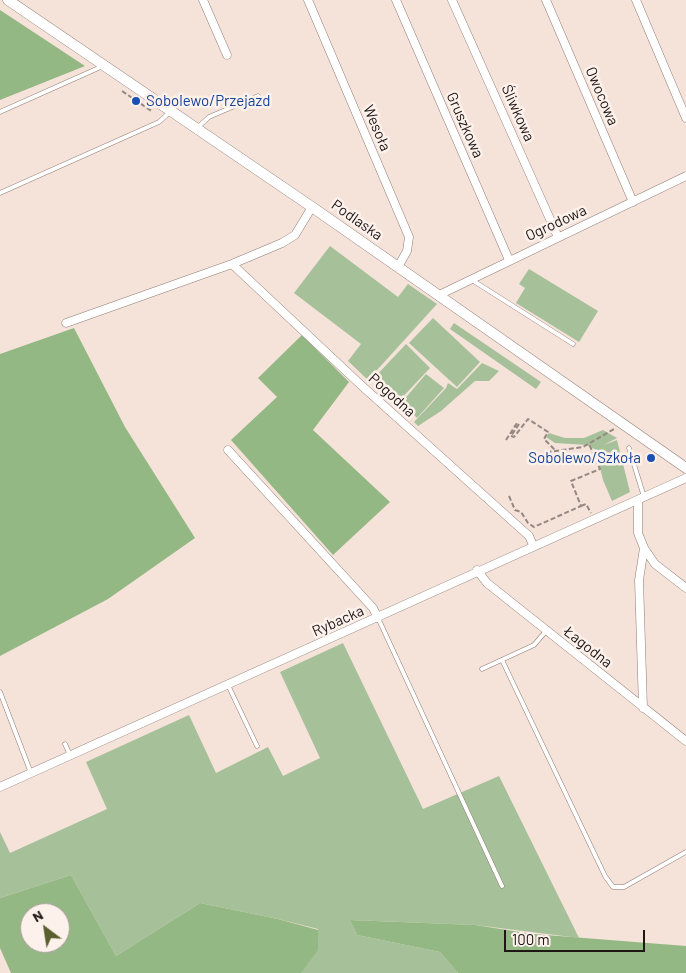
<!DOCTYPE html>
<html>
<head>
<meta charset="utf-8">
<style>
  body { margin:0 }
  #map { position:relative; width:686px; height:973px; overflow:hidden; background:#f5e2d9; font-family:Barlow,sans-serif }
  canvas { display:block }
  .north { position:absolute; left:20px; top:903px; width:50px; height:50px; box-sizing:border-box; background:#fdf1ec; border:1px solid #a49a96; border-radius:50%; rotate:329deg; font-size:14px; font-weight:700; line-height:20px; text-align:center; color:#1e1714 }
  .north::after { content:''; display:block; margin:auto; width:18px; height:22px; background:#595f2d; clip-path:polygon(50% 0,100% 100%,50% 72%,0 100%) }
  .scale { position:absolute; left:504px; top:930px; width:141px; height:22px; box-sizing:border-box; border:2px solid #1e1714; border-top:0; padding-left:6px; font-size:15px; line-height:18px; white-space:nowrap; color:#1e1714; -webkit-text-stroke:4px #fdf1ec; paint-order:stroke }
</style>
</head>
<body>
<div id="map">
<canvas width="686" height="973"></canvas>
<div class="north">N</div>
<div class="scale">100 m</div>
</div>
<script>
const g = document.querySelector('canvas').getContext('2d');
g.lineJoin = 'round';
function fillPath(path, color) { g.fillStyle = color; g.fill(path, 'evenodd'); }
const toPath = rows => new Path2D(rows.map(r => 'M' + r).join(''));
function trace(path, color, width, dash) { g.strokeStyle = color; g.lineWidth = width; g.lineCap = dash ? 'butt' : 'round'; g.setLineDash(dash || []); g.stroke(path); }
function drawText(font, color, halo, rows, align = 'center') {
  g.font = font + ' Barlow,sans-serif'; g.lineWidth = 5; g.setLineDash([]); g.textBaseline = 'middle'; g.strokeStyle = halo; g.fillStyle = color; for (const [text, x, y, turn = 0] of rows) {
    g.save(); g.translate(x, y); g.rotate((+turn || 0) * Math.PI / 180); g.textAlign = isNaN(turn) ? turn : align; if (halo) g.strokeText(text, 0, 0); g.fillText(text, 0, 0); g.restore();
  }
}
const green = toPath([
  [330,246,398,297,408,284,437,304,368,380,348,361,361,344,294,293],
  [529,269,598,311,579,342,516,303,525,288,519,284],
  [433,318,480,362,457,387,409,343],
  [454,323,541,382,536,389,450,329],
  [406,344,430,368,397,403,388,391,372,380],
  [482,363,499,371,489,381,475,381,441,411,418,426,414,422,446,388,448,383,457,389],
  [426,374,444,388,417,418,402,402],
  [603,430,617,438,604,445,617,440,630,492,612,501,603,480,596,450,587,445,555,443,546,437,549,433,565,438,584,438],
  [343,643,423,809,499,776,579,938,475,925,350,920,357,935,440,952,458,973,301,973,318,929,278,919,200,903,116,956,71,875,0,898,0,832,10,853,107,809,86,762,189,715,216,773,268,747,283,776,320,758,280,672]
]);
const forest = toPath([
  [0,10,85,66,0,100],
  [74,328,125,427,195,538,108,599,0,656,0,354],
  [302,335,349,382,313,430,390,502,333,555,231,440,277,397,258,378],
  [71,875,116,956,200,903,278,919,318,930,318,950,301,973,11,973,0,948,0,898],
  [30,913,60,913,60,943,30,943],
  [350,920,475,925,533,934,686,946,686,973,458,973,440,952,357,935]
]);
const path = toPath([
  [122,91,153,112],
  [511,436,514,437,528,419,548,432,544,439,556,451],
  [506,440,517,423,519,424,511,436],
  [540,456,548,452,583,447,614,429],
  [509,496,515,510,521,512,528,523,534,527,581,506,571,481,600,469,589,444],
  [581,506,586,504,591,513]
]);
const lane = toPath([
  [0,112,103,66],
  [197,128,209,117,258,96],
  [0,193,159,122,171,111],
  [472,280,573,344],
  [629,448,644,497],
  [378,618,502,886],
  [502,660,605,876,613,887,624,887,686,852],
  [482,669,534,645,546,631],
  [228,685,257,746],
  [0,692,31,773],
  [65,744,70,755]
]);
const street = toPath([
  [203,0,227,55],
  [308,0,409,237,407,251,398,267],
  [396,0,509,260],
  [452,0,558,237],
  [546,0,633,202],
  [636,0,686,118],
  [232,264,362,386,529,536,533,545],
  [439,295,686,176],
  [66,323,232,264,282,243,295,235,312,207],
  [228,450,373,608,378,618],
  [638,500,638,533,644,548,655,564,686,588],
  [477,570,487,583,686,741],
  [643,708,639,580,644,548],
  [0,787,686,478]
]);
const secondary = toPath([
  [8,0,312,207,686,468]
]);
const markers = [
  [136,101,5,"#1a4fb4"],
  [651,458,5,"#1a4fb4"]
];
const streetNames = [
  ["Owocowa",602,96,67],
  ["Śliwkowa",518,113,66],
  ["Gruszkowa",465,125,66],
  ["Wesoła",377,128,67],
  ["Podlaska",357,220,35],
  ["Ogrodowa",556,223,-25],
  ["Pogodna",392,395,42],
  ["Rybacka",338,621,-24],
  ["Łagodna",588,647,38]
];
const transitNames = [
  ["Sobolewo/Przejazd",146,101],
  ["Sobolewo/Szkoła",641,458,"right"]
];
fillPath(green, '#a6c09a');
fillPath(forest, '#94b884');
trace(lane, '#907f77', 5);
trace(street, '#907f77', 9);
trace(secondary, '#907f77', 11);
trace(path, '#958881', 2, [5, 2.5]);
trace(lane, '#fff', 4);
trace(street, '#fff', 8);
trace(secondary, '#fff', 10);
for (const [x, y, r, color] of markers) { const dot = new Path2D(); dot.arc(x, y, r, 0, 2 * Math.PI); g.fillStyle = color; g.fill(dot); trace(dot, '#fdf1ec', 2); }
drawText('15px', '#1e1714', '#fdf1ec', streetNames);
drawText('15px', '#164399', '#fdf1ec', transitNames, 'left');
</script>
</body>
</html>
